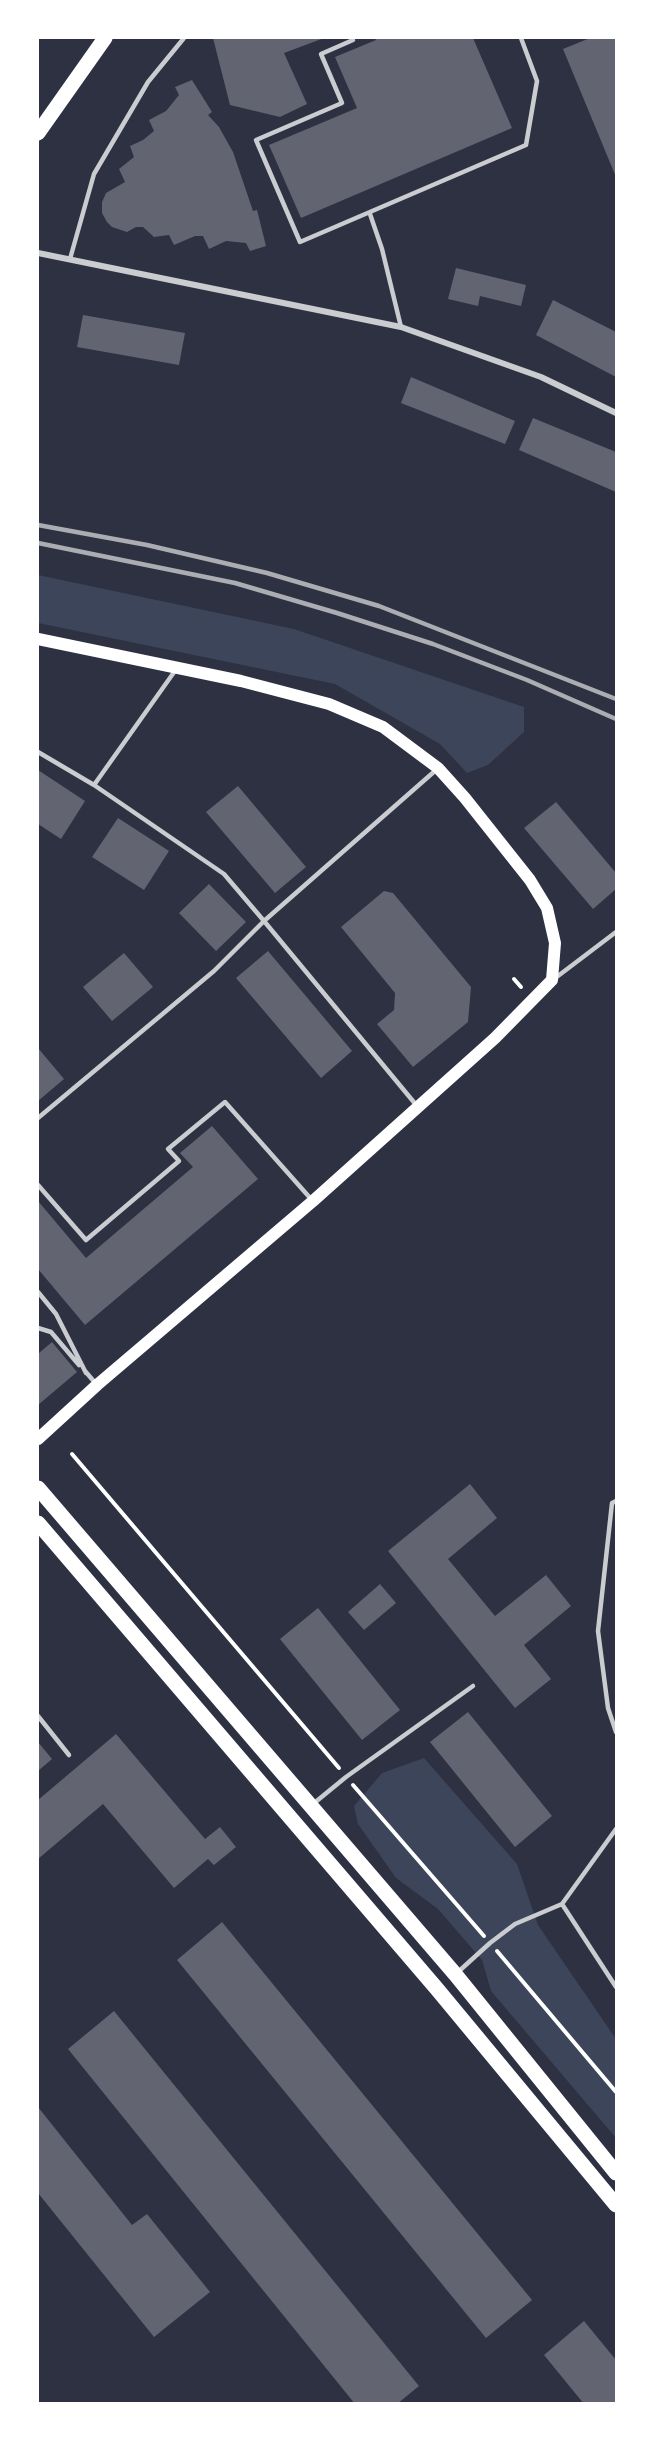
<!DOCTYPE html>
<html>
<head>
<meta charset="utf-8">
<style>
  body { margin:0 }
  #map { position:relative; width:654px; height:2441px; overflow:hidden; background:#2d3142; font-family:Montserrat,sans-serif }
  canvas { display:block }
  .frame { position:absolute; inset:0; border:39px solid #fff; pointer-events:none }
</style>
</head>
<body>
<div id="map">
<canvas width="654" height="2441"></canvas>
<div class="frame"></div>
</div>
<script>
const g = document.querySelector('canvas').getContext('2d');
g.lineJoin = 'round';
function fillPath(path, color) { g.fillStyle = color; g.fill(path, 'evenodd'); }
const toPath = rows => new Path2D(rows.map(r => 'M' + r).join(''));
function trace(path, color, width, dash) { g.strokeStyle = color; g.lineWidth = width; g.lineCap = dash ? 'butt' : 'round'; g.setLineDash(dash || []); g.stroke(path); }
const green = toPath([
  [38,575,294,629,524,707,524,732,488,765,467,773,440,744,335,684,38,623],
  [424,1758,517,1864,538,1925,616,2039,616,2138,491,1991,482,1960,438,1909,396,1878,358,1824,354,1806,382,1773]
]);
const building = toPath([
  [213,38,324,38,284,53,307,104,280,117,230,105],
  [375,38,473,38,512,128,301,218,269,145,357,108,335,57,376,40],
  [590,38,616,38,616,177,563,49],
  [192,80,212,112,208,115,219,127,233,152,253,211,257,210,266,246,250,251,246,243,226,241,209,249,203,236,195,236,174,245,169,235,154,237,143,227,136,227,127,232,112,227,107,222,102,213,102,202,106,193,125,182,119,169,134,157,130,146,143,140,154,131,149,120,166,111,179,95,175,87],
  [456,268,526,285,521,306,480,296,478,306,448,299],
  [553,300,616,332,616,377,536,335],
  [83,315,185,333,179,365,77,347],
  [411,377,515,421,505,444,401,403],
  [533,418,616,452,616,492,519,450],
  [38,770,85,801,61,839,38,824],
  [238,786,306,867,275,893,206,812],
  [556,802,616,873,616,889,593,909,524,828],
  [118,818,169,851,144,890,92,857],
  [209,884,246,922,216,951,179,913],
  [384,891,393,893,471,987,468,1022,413,1067,377,1024,394,1010,395,993,341,927],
  [268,951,352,1051,321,1078,236,978],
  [124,953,153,987,112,1021,83,987],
  [38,1048,64,1079,38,1101],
  [212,1126,258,1179,85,1325,38,1269,38,1201,86,1258,193,1167,180,1153],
  [52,1342,77,1372,38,1405,38,1350,39,1353],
  [470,1484,497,1518,448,1559,495,1616,546,1575,571,1606,524,1645,551,1679,515,1708,388,1551],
  [380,1584,396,1603,364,1630,348,1612],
  [318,1608,400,1710,362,1740,280,1639],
  [468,1712,552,1816,515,1847,430,1742],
  [116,1734,205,1839,220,1827,236,1847,214,1865,208,1859,174,1888,103,1804,38,1859,38,1800],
  [38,1742,52,1759,38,1771],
  [222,1922,532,2300,486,2338,177,1960],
  [114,2011,419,2386,397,2404,355,2404,68,2049],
  [38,2107,132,2225,147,2214,210,2292,154,2337,38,2193],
  [584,2321,616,2360,616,2404,584,2404,544,2355]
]);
const path = toPath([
  [514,979,521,987],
  [72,1454,339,1768],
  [353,1785,484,1936],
  [497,1951,616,2092]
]);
const service = toPath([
  [352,38,353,40,321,54,342,103,256,140,300,242,526,145,537,81,521,38],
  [370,214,382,249,401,327],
  [70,259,94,174,148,82,184,38],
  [38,752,94,785,224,874,264,921,436,770],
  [94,785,177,668],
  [554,979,616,932],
  [38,1118,214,971,264,921,417,1106],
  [38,1185,86,1240,179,1161,168,1149,225,1102,311,1199],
  [38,1292,56,1314,86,1373],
  [38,1328,51,1332,79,1365],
  [85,1371,97,1385],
  [616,1501,612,1503,598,1631,608,1708,616,1732],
  [38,1716,69,1755],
  [313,1804,346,1777,473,1686],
  [562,1904,616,1829],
  [458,1972,490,1943,515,1924,562,1904,616,1987]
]);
const minor = toPath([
  [38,253,401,327,541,377,616,413]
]);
const secondary = toPath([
  [38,639,241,681,329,704,383,727,438,768,465,798,530,880,547,908,555,943,552,980,495,1038,313,1201,97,1385,38,1439]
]);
const primary = toPath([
  [38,133,105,38],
  [38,1488,455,1974,616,2173],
  [38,1523,437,1989,616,2205]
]);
const rail = toPath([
  [38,525,147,545,267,573,379,606,616,699],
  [38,543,235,583,337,613,433,644,527,680,616,719]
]);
fillPath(green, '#3c4559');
fillPath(building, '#626471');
trace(path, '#fff', 4);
trace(service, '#caccd0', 4.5);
trace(minor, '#caccd0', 6);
trace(secondary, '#fff', 12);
trace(primary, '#fff', 15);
trace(rail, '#abadb3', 4.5);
</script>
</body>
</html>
